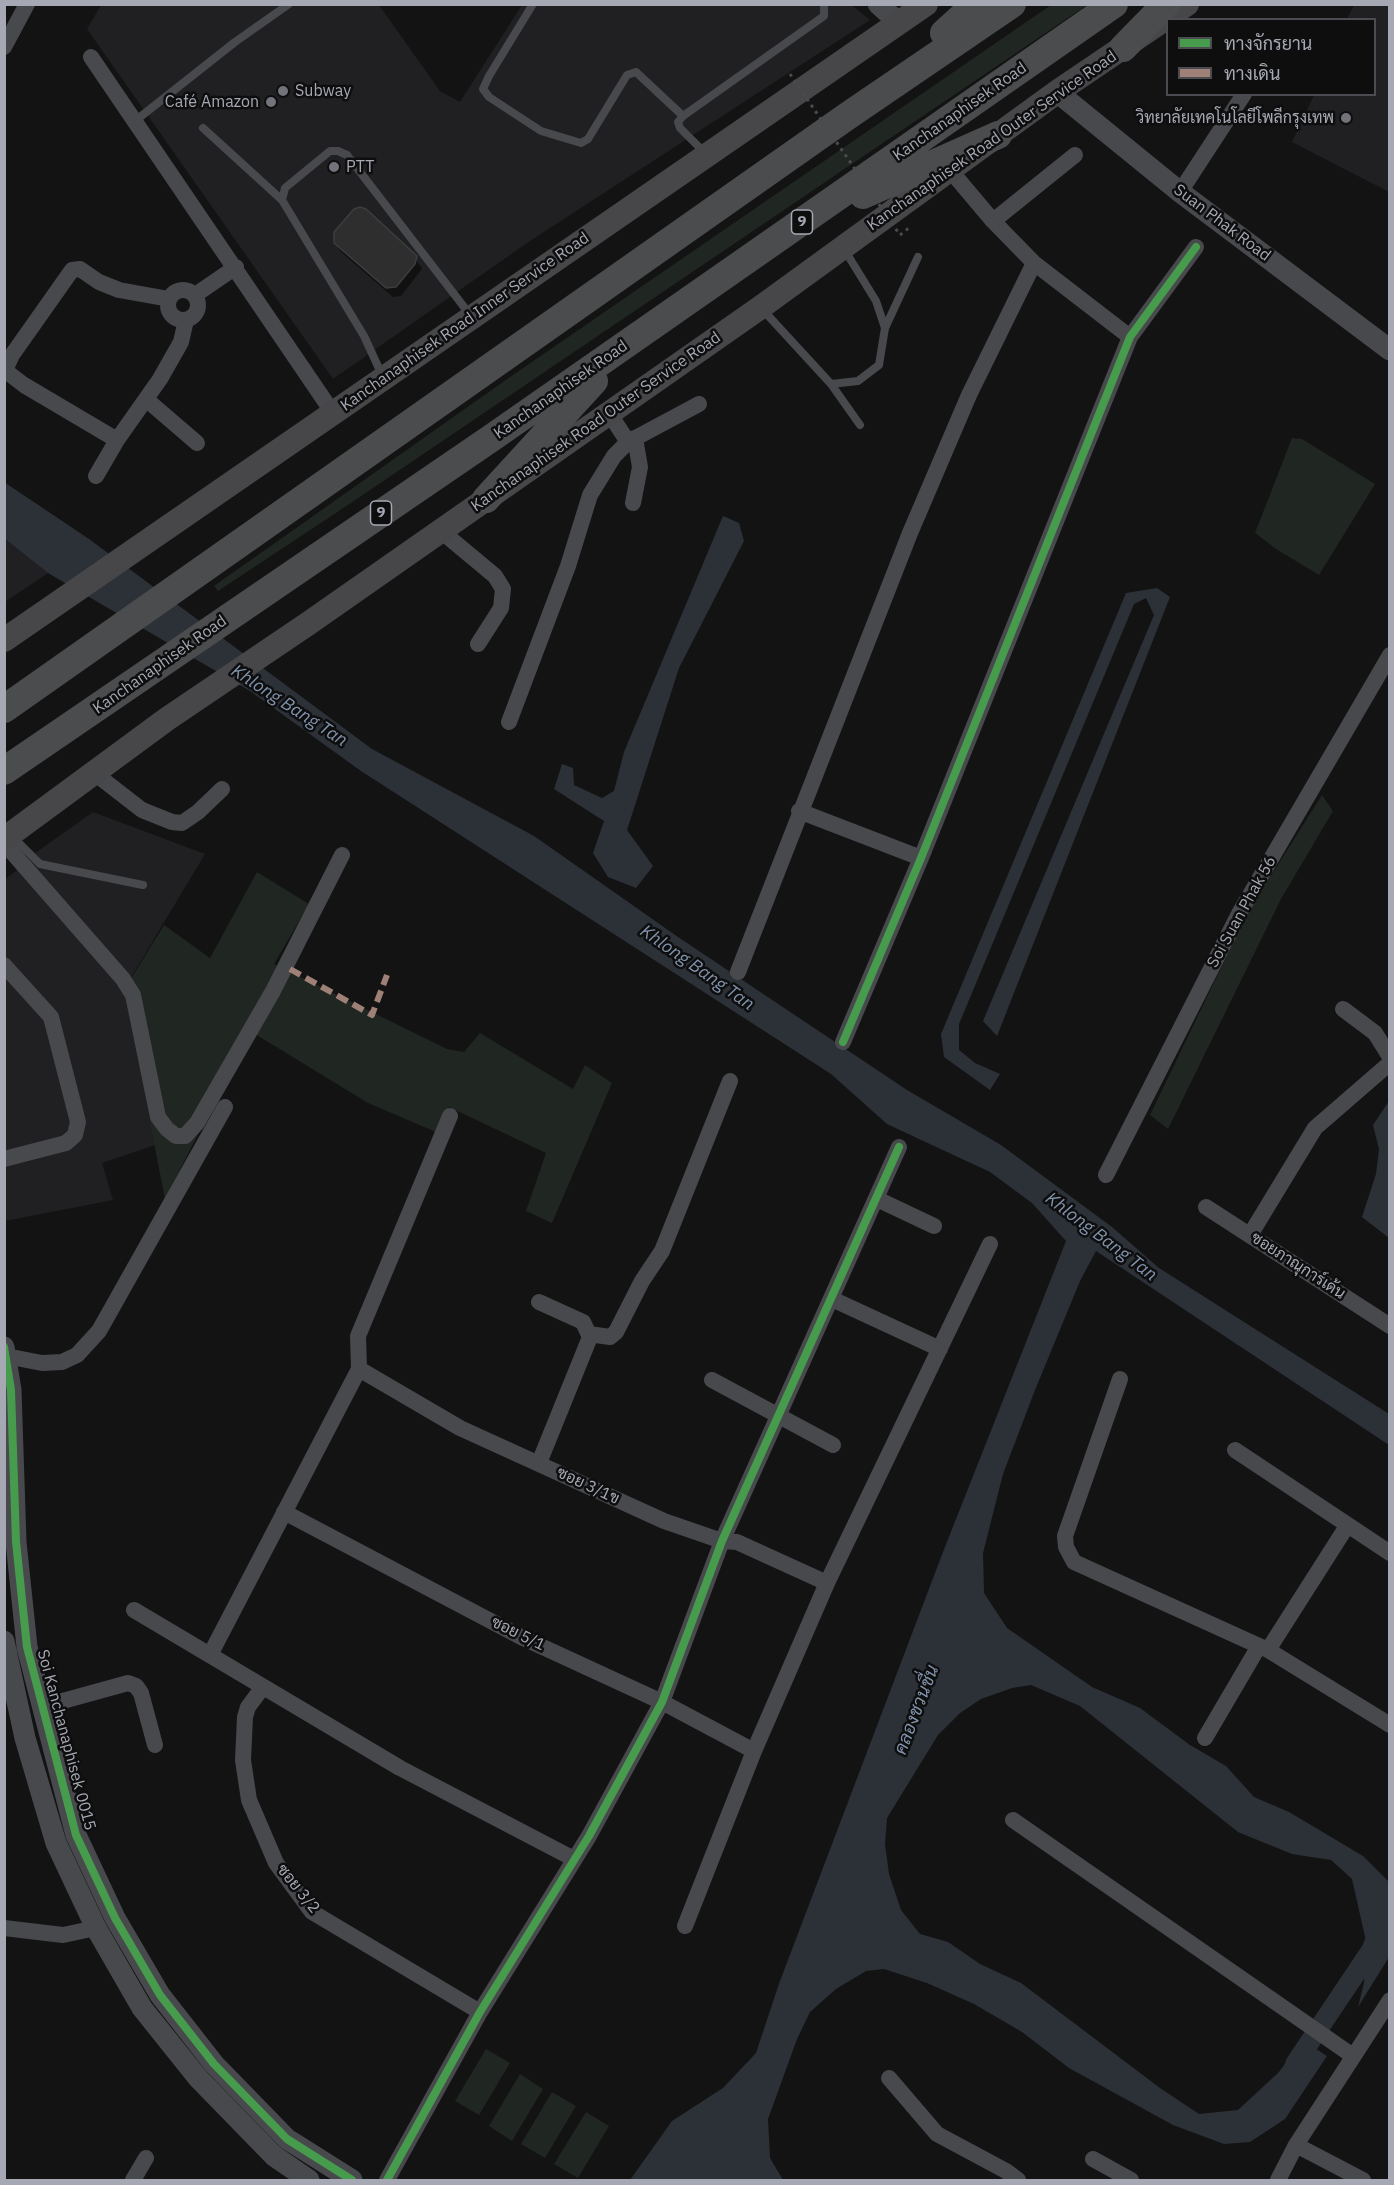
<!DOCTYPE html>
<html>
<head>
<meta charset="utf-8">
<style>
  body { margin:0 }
  #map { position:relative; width:1394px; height:2185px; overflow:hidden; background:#131314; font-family:"IBM Plex Sans",Sarabun,sans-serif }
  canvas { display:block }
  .frame { position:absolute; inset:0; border:6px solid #a6a9b3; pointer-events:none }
  .legend { position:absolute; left:1166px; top:18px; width:210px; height:78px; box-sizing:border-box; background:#0e0e0f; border:2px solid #4b4c51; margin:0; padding:8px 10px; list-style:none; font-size:18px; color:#a6a9b3 }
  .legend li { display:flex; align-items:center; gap:12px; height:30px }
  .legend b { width:30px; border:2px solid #4b4c51 }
</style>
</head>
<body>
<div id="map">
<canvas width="1394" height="2185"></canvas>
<div class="frame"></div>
<ul class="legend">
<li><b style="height:8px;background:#469c4c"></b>ทางจักรยาน</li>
<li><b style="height:8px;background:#9e8076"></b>ทางเดิน</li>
</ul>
</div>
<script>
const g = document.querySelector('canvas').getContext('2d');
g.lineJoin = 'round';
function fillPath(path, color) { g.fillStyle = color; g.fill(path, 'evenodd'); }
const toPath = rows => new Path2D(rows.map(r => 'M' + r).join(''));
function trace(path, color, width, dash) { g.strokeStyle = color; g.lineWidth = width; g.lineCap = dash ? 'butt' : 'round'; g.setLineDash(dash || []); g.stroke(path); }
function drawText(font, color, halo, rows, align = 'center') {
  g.font = font + ' "IBM Plex Sans",Sarabun,sans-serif'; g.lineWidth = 5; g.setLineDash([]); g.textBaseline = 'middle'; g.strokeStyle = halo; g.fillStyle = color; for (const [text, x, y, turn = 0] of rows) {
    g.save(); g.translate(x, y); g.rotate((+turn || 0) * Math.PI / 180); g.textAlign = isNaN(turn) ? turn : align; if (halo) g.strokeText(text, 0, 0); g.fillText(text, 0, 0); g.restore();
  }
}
const built = toPath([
  [850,4,870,20,527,243,333,379,87,29,101,5,379,5,440,91,460,102,522,5],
  [1354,5,1389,5,1389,192,1292,142,1314,95,1374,94,1374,20,1347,19],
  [5,539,48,573,5,602,4,602],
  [93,812,205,854,130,979,27,859],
  [21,867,124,990,155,1145,102,1163,113,1200,5,1221,4,880]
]);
const green = toPath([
  [1051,5,1087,5,342,509,218,591,214,586,510,377],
  [1292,438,1302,439,1375,484,1319,575,1276,549,1255,533],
  [1322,795,1333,811,1281,899,1168,1129,1150,1115,1248,912],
  [257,872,309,904,274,964,447,1049,464,1052,480,1033,573,1089,585,1065,612,1083,552,1223,526,1211,546,1153,449,1107,436,1132,368,1103,255,1034,216,1099,165,1199,124,990,164,925,210,958],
  [486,2049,510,2063,479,2115,455,2101],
  [520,2074,543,2089,512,2141,489,2126],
  [552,2092,576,2106,545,2158,521,2144],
  [586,2112,609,2126,578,2178,554,2164]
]);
const water = toPath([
  [4,482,89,539,372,749,534,836,678,937,907,1090,1001,1145,1112,1227,1159,1268,1389,1414,1389,1445,1096,1251,1080,1281,1035,1390,1003,1474,983,1553,984,1593,1007,1628,1092,1687,1140,1708,1190,1745,1226,1766,1254,1797,1289,1812,1363,1856,1389,1882,1389,1957,1358,2007,1364,1983,1366,1941,1352,1879,1331,1860,1292,1854,1238,1832,1080,1706,1031,1685,1012,1688,981,1699,960,1713,938,1735,887,1818,885,1844,889,1874,901,1910,920,1934,948,1942,980,1964,1021,1983,1160,2088,1199,2114,1238,2110,1279,2072,1302,2040,1327,2056,1285,2119,1250,2142,1224,2144,1173,2125,1069,2068,1022,2032,974,2004,927,1983,884,1969,866,1971,836,1989,810,2012,797,2039,768,2119,770,2158,783,2180,630,2180,672,2121,723,2088,756,2053,780,1981,943,1552,1066,1241,1032,1203,990,1172,887,1124,831,1074,361,771,250,691,48,573,5,539],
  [723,516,739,523,744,541,679,668,627,830,653,866,636,888,608,877,593,853,604,821,554,789,562,764,573,768,574,785,602,798,614,791,624,752],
  [1157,588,1170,597,997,1036,983,1021,1154,615,1146,598,1134,604,959,1024,959,1050,975,1063,1000,1074,990,1090,944,1057,941,1034,1126,593],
  [1389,1101,1389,1238,1362,1217,1376,1174,1379,1149,1373,1125]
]);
const shadow = toPath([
  [335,243,410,250,422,269,401,296,393,297,341,252]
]);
const canal = toPath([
  [1295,2064,1372,1949,1376,1938]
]);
const building = toPath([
  [360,207,366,209,417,256,415,264,396,287,386,288,334,243,334,232,354,209,360,207]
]);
const path = toPath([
  [900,235,910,227]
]);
const service = toPath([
  [533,4,489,76,483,89,489,97,541,131,581,143,588,139,627,75,636,72,683,116],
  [135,121,235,42,289,4],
  [203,128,282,200],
  [706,154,680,128,678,122,683,116,824,16,824,4],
  [763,310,831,384,858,381,879,365,885,328,876,301,844,249],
  [885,328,918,257],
  [382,375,364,336,282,200,285,188,330,151,338,151,347,155,471,316],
  [831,384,860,425],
  [11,835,40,864,143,885]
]);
const minor = toPath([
  [4,47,27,4],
  [91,57,333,413],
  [950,170,993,221,1075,155],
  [1180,192,1244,94],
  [993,221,1034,263,1130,337],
  '168 305a15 15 0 1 1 30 0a15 15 0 1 1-30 0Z',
  [195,295,236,267],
  [147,400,197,443],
  [117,440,24,385,7,372,6,368,12,355,72,270,80,269,99,282,119,290,169,299],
  [628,442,699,404],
  [96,476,117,440,160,379,181,342,186,320],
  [633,503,640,467,635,438],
  [441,531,495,576,503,589,501,608,478,644],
  [509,722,568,566,590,495,614,456,628,442,609,413],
  [93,772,142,810,172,822,182,823,198,812,222,789],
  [799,811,921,858],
  [4,843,123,979,133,995,158,1117,167,1129,176,1136,185,1136,197,1123,273,991,342,855],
  [4,965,51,1017,78,1122,75,1135,66,1143,4,1159],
  [738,972,910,533,969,395,1034,263],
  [1343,1009,1375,1033,1390,1057],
  [843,1042,921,858,1130,337,1196,247],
  [1106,1175,1240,912,1390,655],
  [877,1199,934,1226],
  [1206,1207,1390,1326],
  [1250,1235,1315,1128,1390,1063],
  [832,1299,940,1349],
  [589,1334,610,1337,616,1332,642,1281,662,1251,730,1081],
  [6,1356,42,1363,62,1362,77,1355,99,1331,225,1107],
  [359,1369,460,1428,664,1521,722,1541,737,1542,827,1583],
  [1120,1379,1065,1536,1066,1547,1074,1562,1268,1650,1390,1725],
  [712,1380,833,1445],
  [1235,1450,1390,1553],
  [539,1463,590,1337,583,1322,539,1302],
  [284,1512,521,1637,662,1702,754,1751],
  [134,1610,400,1768,574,1859],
  [1268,1650,1347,1526],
  [210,1655,359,1369,358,1336,450,1116],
  [263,1687,248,1707,245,1717,243,1760,249,1800,276,1863,312,1912,480,2012],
  [41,1707,128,1683,136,1686,141,1693,155,1745],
  [1205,1738,1259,1646],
  [1013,1820,1353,2056],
  [685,1926,754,1751,827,1583,990,1244],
  [4,1928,63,1935,96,1928],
  [889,2078,937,2134,1006,2171,1018,2180],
  [1296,2145,1363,2180],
  [1093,2159,1131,2180],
  [133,2180,146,2158],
  [387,2180,480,2012,589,1836,662,1702,722,1541,899,1147],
  [1278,2180,1296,2145,1390,2000]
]);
const tertiary = toPath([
  [878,4,898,22],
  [1057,92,1180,192,1390,350],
  [4,1347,11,1390,16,1542,27,1647,76,1835,115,1918,160,1995,214,2064,287,2139,352,2180],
  [4,1641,25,1738,56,1843,96,1928,142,2008,198,2078,274,2156,309,2180]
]);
const secondary = toPath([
  [4,640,926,4],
  [4,839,167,719,309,623,761,307,1057,92,1187,4]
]);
const trunk = toPath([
  [944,33,976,4],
  [1123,48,1166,4],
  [863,195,998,135],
  [486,499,594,381],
  [4,709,849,115,1012,4],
  [4,771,490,439,1114,4]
]);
const pathBridge = toPath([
  [790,74,900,235]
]);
const quiet = toPath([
  [290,969,372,1015,387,975]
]);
const cycleway = toPath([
  [843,1042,921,858,1130,337,1196,247],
  [4,1347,11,1390,16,1542,27,1647,76,1835,115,1918,160,1995,214,2064,287,2139,352,2180],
  [387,2180,480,2012,589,1836,662,1702,722,1541,899,1147]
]);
const markers = [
  [283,91,6,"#73747b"],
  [271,102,6,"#73747b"],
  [1346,118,6,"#73747b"],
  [334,167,6,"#73747b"]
];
const shields = [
  [802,222,21],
  [381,513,21]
];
const shieldNames = [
  ["9",802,222],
  ["9",381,513]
];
const poiNames = [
  ["Subway",295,91],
  ["Café Amazon",259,102,"right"],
  ["วิทยาลัยเทคโนโลยีโพลีกรุงเทพ",1334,118,"right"],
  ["PTT",346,167]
];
const streetNames = [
  ["Kanchanaphisek Road",960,112,-35],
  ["Kanchanaphisek Road Outer Service Road",992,141,-35],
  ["Suan Phak Road",1222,223,37],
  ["Kanchanaphisek Road Inner Service Road",465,322,-35],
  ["Kanchanaphisek Road",561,390,-35],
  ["Kanchanaphisek Road Outer Service Road",596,422,-35],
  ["Kanchanaphisek Road",160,665,-35],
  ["Soi Suan Phak 56",1242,912,-61],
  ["ซอยภาณุการ์เด้น",1298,1266,33],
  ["ซอย 3/1ข",588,1486,25],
  ["ซอย 5/1",518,1634,26],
  ["Soi Kanchanaphisek 0015",66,1740,75],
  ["ซอย 3/2",298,1889,51]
];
const waterNames = [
  ["Khlong Bang Tan",289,706,33],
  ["Khlong Bang Tan",697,968,35],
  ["Khlong Bang Tan",1101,1237,37],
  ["คลองชวนชื่น",917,1710,-69]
];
fillPath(built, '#202022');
fillPath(green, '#202621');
fillPath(water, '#2c3138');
fillPath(shadow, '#0007');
trace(canal, '#2c3138', 20);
fillPath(building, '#2e2e2f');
trace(building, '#3c3d40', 1.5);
trace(path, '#4a4b4d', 3, [3, 4.5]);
trace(service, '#48494d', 8);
trace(minor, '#48494d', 16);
trace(tertiary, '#48494d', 21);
trace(secondary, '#47474a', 24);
trace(trunk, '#4b4c4e', 28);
trace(pathBridge, '#4a4b4d', 3, [3, 4.5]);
trace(quiet, '#9e8076', 6, [12, 6]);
trace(cycleway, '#469c4c', 8);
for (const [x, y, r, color] of markers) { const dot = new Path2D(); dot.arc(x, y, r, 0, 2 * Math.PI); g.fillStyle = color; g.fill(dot); trace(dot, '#0e0e0f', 2); }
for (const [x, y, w] of shields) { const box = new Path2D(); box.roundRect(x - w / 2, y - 12, w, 24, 4.5); g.fillStyle = '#0e0e0f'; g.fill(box); trace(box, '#a6a9b3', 1.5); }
drawText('bold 15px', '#a6a9b3', null, shieldNames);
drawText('16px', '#a6a9b3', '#0e0e0f', poiNames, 'left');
drawText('16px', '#a6a9b3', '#0e0e0f', streetNames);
drawText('italic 18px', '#8192ab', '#0e0e0f', waterNames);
</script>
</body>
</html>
